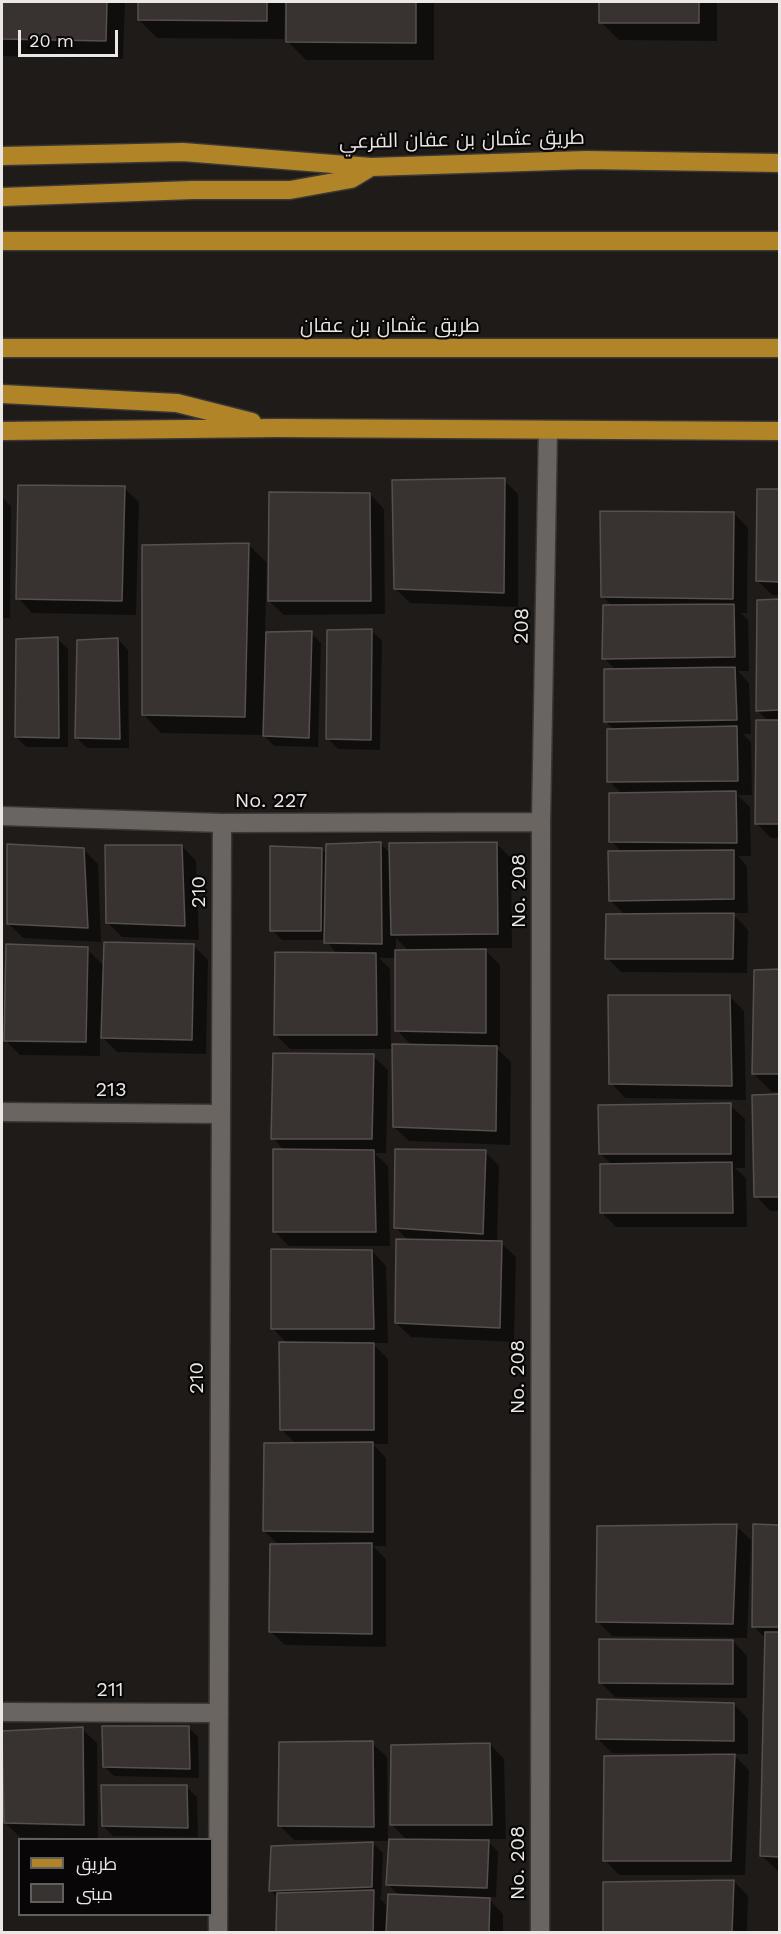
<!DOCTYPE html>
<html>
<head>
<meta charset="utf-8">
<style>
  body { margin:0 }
  #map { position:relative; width:781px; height:1934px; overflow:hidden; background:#1f1b18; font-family:"Work Sans",Cairo,sans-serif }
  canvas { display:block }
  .frame { position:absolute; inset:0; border:3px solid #eae7e5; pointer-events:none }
  .legend { position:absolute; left:18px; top:1838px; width:195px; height:78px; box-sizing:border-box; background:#080606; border:2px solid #62605f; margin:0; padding:8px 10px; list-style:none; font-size:18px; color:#eae7e5 }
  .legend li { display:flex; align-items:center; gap:12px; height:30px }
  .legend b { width:30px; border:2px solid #62605f }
  .scale { position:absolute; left:18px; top:30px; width:100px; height:27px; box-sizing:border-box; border:3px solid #eae7e5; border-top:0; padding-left:8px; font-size:18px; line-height:21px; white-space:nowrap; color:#eae7e5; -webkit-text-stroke:4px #080606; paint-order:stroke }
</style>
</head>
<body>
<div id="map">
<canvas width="781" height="1934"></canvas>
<div class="frame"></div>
<ul class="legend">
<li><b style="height:8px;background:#b18428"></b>طريق</li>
<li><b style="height:16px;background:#383331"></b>مبنى</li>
</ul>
<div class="scale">20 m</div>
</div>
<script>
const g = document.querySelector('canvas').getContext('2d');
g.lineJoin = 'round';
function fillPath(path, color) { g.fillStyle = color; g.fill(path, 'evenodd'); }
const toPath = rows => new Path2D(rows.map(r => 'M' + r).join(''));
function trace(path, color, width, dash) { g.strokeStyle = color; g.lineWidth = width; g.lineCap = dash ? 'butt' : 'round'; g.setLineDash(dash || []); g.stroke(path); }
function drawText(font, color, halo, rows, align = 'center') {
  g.font = font + ' "Work Sans",Cairo,sans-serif'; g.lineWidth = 4.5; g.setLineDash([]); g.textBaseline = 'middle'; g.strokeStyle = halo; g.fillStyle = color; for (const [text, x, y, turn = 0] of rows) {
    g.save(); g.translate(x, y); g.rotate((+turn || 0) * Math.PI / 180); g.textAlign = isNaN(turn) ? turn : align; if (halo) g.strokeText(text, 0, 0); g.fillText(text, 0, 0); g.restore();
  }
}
const shadow = toPath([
  [2,2,125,2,123,59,4,56,2,54],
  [139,2,285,2,284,39,157,38,139,20],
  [288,2,434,2,434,60,306,60,288,42],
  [601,2,717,2,717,41,619,40,601,22],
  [504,480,518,494,518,607,410,603,396,589],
  [124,488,139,502,136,615,32,613,18,598],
  [780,490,780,595,772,595,758,581],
  [370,494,384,509,385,614,284,615,269,601],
  [2,497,11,506,10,618,2,618],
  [734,513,748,528,747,613,741,613,748,620,749,671,738,671,749,683,751,734,743,734,751,742,752,795,737,795,750,807,751,856,738,856,747,866,748,913,732,913,748,930,747,973,621,972,607,958,625,915,610,900,622,852,611,841,622,794,609,781,615,730,605,721,616,670,604,658,613,607,602,596],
  [249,545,267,563,265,634,311,633,321,643,318,747,274,746,264,735,161,733,143,714],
  [780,601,780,838,771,838,757,824,768,721,757,710],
  [372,631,382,641,380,750,338,749,328,739],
  [58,639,68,649,68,747,26,747,16,737],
  [118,639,128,650,129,748,87,748,77,738],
  [496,843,511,858,512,948,483,948,500,965,500,1047,495,1047,511,1062,510,1145,409,1141,394,1127,394,1049,290,1049,275,1034,337,954,326,940,282,940,272,930,322,849,327,855,381,844,391,854],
  [396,938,409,951,396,951],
  [379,958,396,958,397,1030,412,1046,391,1046,390,969],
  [182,846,196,861,199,940,122,937,107,922],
  [84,850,98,864,101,942,23,938,8,923],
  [193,945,208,960,206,1054,117,1052,100,1035,100,1056,20,1055,6,1041,87,949,104,966],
  [780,971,780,1092,772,1092,754,1074],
  [730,997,744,1011,746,1100,625,1098,611,1083],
  [373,1056,388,1070,386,1153,374,1153,388,1166,390,1246,289,1246,274,1231,285,1151,273,1138],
  [780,1096,780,1211,770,1211,756,1196],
  [730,1105,745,1119,745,1168,735,1168,746,1178,747,1227,616,1227,601,1212,613,1166,600,1153],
  [485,1151,499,1166,497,1243,501,1243,516,1257,514,1342,411,1337,396,1323,409,1241,395,1227],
  [372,1251,386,1266,388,1343,372,1343,388,1359,388,1444,373,1444,386,1458,386,1546,373,1546,386,1559,386,1647,285,1645,270,1631,279,1545,264,1531,296,1444,281,1429,288,1344,272,1328],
  [736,1526,751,1540,747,1638,612,1636,597,1621],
  [780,1526,780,1873,762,1856,766,1639,753,1626],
  [733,1641,747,1656,747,1698,615,1697,601,1683],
  [734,1704,748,1719,748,1754,733,1754,749,1770,745,1875,619,1875,605,1860,670,1754,612,1753,598,1739],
  [188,1727,198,1737,199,1778,114,1776,104,1766],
  [82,1729,97,1743,98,1839,20,1837,5,1823],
  [372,1743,387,1757,388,1841,294,1840,279,1825],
  [490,1744,504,1759,506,1839,486,1839,498,1852,496,1897,487,1897,503,1914,503,1932,277,1932,278,1898,271,1891,373,1843,383,1853,381,1897,379,1897,388,1907,399,1896,388,1884,408,1841,392,1825],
  [187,1787,197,1797,198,1837,113,1836,103,1826],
  [734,1881,748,1896,747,1932,604,1932,605,1884]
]);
const building = toPath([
  [2,2,107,2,106,41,2,39,2,2],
  [138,2,267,2,267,21,138,20,138,2],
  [286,2,416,2,416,43,286,42,286,2],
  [599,2,699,2,699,23,599,23,599,2],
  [505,478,504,593,394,589,392,480,505,478],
  [18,485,125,486,122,601,16,599,18,485],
  [757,489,780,489,780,582,756,581,757,489],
  [269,492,370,493,371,601,268,601,269,492],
  [600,511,734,512,733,599,601,597,600,511],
  [249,543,245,717,142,715,142,545,249,543],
  [780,599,780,710,756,711,757,600,780,599],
  [734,604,735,657,602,659,603,605,734,604],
  [372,629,371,740,326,739,327,630,372,629],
  [312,631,309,738,263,736,266,632,312,631],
  [58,637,59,738,15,737,16,639,58,637],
  [118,638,120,739,75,738,77,640,118,638],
  [735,667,737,720,604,722,604,669,735,667],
  [756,720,780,720,780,824,755,824,756,720],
  [737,726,738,781,607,782,607,729,737,726],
  [736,791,737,843,609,842,609,793,736,791],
  [381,842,382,944,324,943,326,844,381,842],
  [497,842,498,934,391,935,389,843,497,842],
  [7,844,84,848,88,928,7,924,7,844],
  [105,845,182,845,185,926,106,923,105,845],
  [270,846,322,848,321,931,270,931,270,846],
  [734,850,734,899,609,901,608,851,734,850],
  [734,913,733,959,605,959,606,914,734,913],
  [104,942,194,944,192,1040,101,1038,104,942],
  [6,944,88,947,86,1042,4,1041,6,944],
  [486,949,486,1033,395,1031,395,950,486,949],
  [275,952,376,953,377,1035,274,1035,275,952],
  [780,969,780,1074,752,1074,754,970,780,969],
  [608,995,730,995,732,1086,609,1084,608,995],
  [392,1044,497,1046,496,1131,393,1127,392,1044],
  [273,1053,374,1054,372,1139,271,1139,273,1053],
  [780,1094,780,1197,754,1197,752,1095,780,1094],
  [731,1103,731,1154,599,1154,598,1105,731,1103],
  [273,1149,374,1150,376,1232,273,1232,273,1149],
  [395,1149,486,1150,483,1234,394,1228,395,1149],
  [732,1162,733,1213,600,1213,600,1164,732,1162],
  [396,1239,502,1241,500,1328,395,1323,396,1239],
  [271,1249,372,1250,374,1329,271,1329,271,1249],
  [279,1342,374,1343,374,1430,280,1430,279,1342],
  [373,1442,373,1532,263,1531,264,1443,373,1442],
  [737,1524,733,1624,596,1622,597,1526,737,1524],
  [753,1524,780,1525,780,1627,752,1627,753,1524],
  [372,1543,372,1634,269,1632,270,1544,372,1543],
  [765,1632,780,1632,780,1857,760,1856,765,1632],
  [599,1639,733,1640,733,1684,599,1683,599,1639],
  [597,1699,734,1703,734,1741,596,1739,597,1699],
  [102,1726,189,1726,190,1769,103,1767,102,1726],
  [83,1727,84,1825,4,1823,2,1731,83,1727],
  [373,1741,374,1827,278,1826,279,1742,373,1741],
  [490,1743,492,1825,390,1825,391,1745,490,1743],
  [735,1754,731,1861,603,1861,604,1756,735,1754],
  [101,1785,187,1785,188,1828,102,1826,101,1785],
  [389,1839,489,1840,487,1888,386,1885,389,1839],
  [373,1842,372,1887,269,1891,271,1846,373,1842],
  [734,1880,732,1932,603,1932,603,1882,734,1880],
  [374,1890,373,1932,276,1932,277,1893,374,1890],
  [388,1894,490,1898,489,1932,386,1932,388,1894]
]);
const minor = toPath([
  [2,816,222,823,541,822],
  [2,1112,220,1114],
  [2,1712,219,1713],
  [218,1932,222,823],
  [540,1932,541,822,548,430]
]);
const major = toPath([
  [2,156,183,152,371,167,586,160,780,163],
  [2,197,192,190,290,190,351,179,371,167],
  [2,241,780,241],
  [2,348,780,348],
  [2,394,177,403,252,422],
  [2,431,277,428,780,431]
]);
const streetNames = [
  ["طريق عثمان بن عفان الفرعي",462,140,-1],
  ["طريق عثمان بن عفان",390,326],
  ["208",522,626,-89],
  ["No. 227",271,801],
  ["No. 208",519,891,-90],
  ["210",199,892,-90],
  ["213",111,1090],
  ["No. 208",518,1377,-90],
  ["210",197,1378,-90],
  ["211",110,1690],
  ["No. 208",518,1863,-90]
];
fillPath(shadow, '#0007');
fillPath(building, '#383331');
trace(building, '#56514e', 1.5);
trace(minor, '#3a3836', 21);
trace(major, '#3a3836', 21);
trace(minor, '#6b6562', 18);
trace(major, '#b18428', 18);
drawText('20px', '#eae7e5', '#080606', streetNames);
</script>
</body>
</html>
